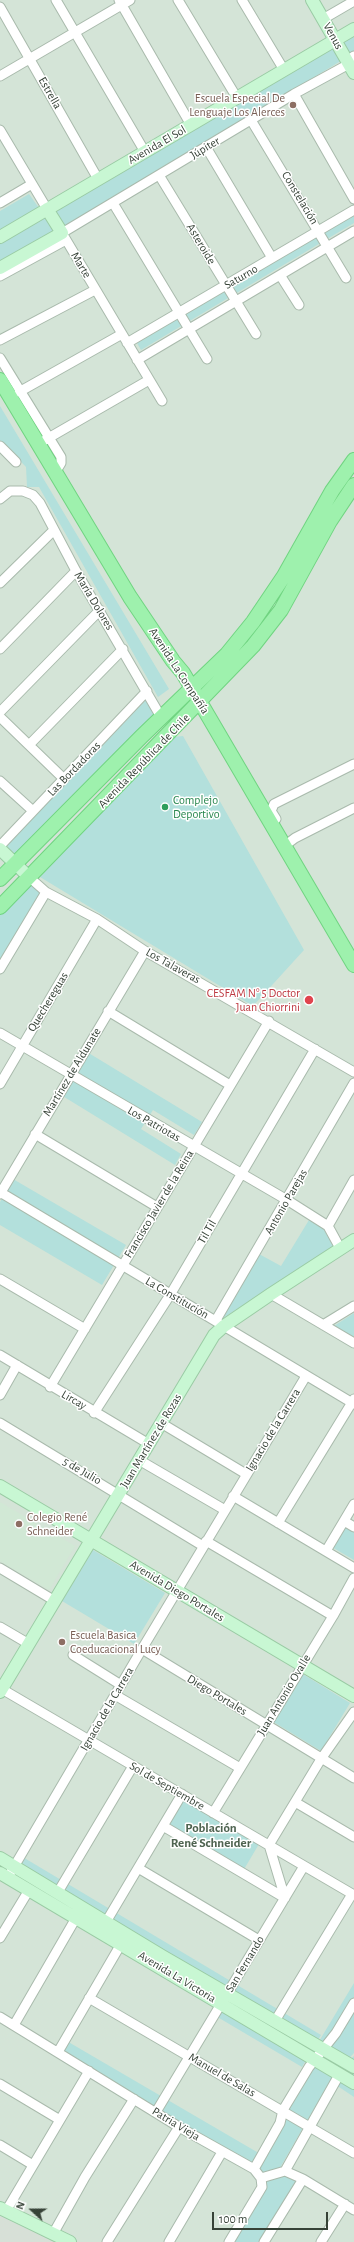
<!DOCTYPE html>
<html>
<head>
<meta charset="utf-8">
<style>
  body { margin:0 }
  #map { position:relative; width:354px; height:2242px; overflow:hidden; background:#e5f0e7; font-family:"Alegreya Sans",sans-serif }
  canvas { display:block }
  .north { position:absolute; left:12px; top:2190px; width:40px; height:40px; -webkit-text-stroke:3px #fff; paint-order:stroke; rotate:291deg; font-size:11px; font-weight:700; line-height:16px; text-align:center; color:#364237 }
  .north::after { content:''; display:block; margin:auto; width:14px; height:18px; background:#364237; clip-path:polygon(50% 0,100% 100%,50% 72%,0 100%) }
  .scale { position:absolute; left:212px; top:2212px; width:116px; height:18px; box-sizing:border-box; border:2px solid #364237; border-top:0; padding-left:5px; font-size:12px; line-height:14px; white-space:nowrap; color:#364237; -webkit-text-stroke:3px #fff; paint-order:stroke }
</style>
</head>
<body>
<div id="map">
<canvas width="354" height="2242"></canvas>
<div class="north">N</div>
<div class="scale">100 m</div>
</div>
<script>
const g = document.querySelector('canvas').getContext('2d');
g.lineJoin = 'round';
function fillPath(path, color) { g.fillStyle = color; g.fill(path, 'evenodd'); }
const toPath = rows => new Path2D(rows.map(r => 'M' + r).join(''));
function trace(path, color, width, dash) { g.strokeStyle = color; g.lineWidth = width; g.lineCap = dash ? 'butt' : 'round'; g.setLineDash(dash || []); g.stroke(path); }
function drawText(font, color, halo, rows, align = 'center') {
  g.font = font + ' "Alegreya Sans",sans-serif'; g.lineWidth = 3; g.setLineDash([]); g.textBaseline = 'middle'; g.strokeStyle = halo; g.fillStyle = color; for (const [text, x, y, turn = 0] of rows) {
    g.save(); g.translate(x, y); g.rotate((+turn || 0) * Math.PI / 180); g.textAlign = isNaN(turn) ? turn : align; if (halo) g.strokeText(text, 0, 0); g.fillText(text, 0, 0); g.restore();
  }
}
const residential = toPath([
  [0,0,354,0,354,2242,0,2242]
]);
const industrial = toPath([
  [0,2216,55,2242,0,2242]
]);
const education = toPath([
  [0,1502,75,1546,49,1590,0,1561]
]);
const green = toPath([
  [354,34,354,53,0,267,0,238,52,213],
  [29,194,39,208,0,230,0,211],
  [354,214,354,223,141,350,137,343],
  [0,406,169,689,158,697,39,487,27,487,26,467,0,440],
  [147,699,157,716,15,859,5,847],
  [183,736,304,950,253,1006,40,877,174,737],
  [30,883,42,894,0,965,0,913],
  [87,1052,202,1122,194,1135,153,1110,141,1129,181,1154,175,1165,61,1095],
  [13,1179,126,1245,102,1285,0,1225,0,1202],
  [309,1220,323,1228,333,1246,222,1319,220,1317,259,1254,281,1266],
  [354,1313,354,1337,334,1326],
  [345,1524,354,1530,354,1560,330,1546],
  [93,1550,165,1593,134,1644,62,1601],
  [301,1673,350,1703,321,1751,272,1721],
  [178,1797,259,1844,243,1871,162,1824],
  [21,1856,321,2035,302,2067,214,2015,221,2003,8,1877],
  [354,1983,354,2053,347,2060,318,2043],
  [65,2040,262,2155,309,2059,334,2074,281,2166,281,2172,297,2182,261,2242,234,2242,263,2176,58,2052],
  [315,2047,344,2065,354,2056,354,2097,336,2085,343,2074,310,2055]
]);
const street = toPath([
  [56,0,145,152],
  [119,0,191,125],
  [178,0,237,98],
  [242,0,284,70],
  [0,7,98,179],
  [323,19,354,1],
  [347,61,354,56],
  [0,76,130,0],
  [294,94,354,199],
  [251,120,346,278],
  [0,130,47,209],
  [206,147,272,258],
  [159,175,256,334],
  [0,203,32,184],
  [113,203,207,359],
  [280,275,299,305],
  [0,276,66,240],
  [0,340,95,290],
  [127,343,354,210],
  [0,358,61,457,61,463,55,473],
  [137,360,354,231],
  [19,392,122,334],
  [162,401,62,233,294,94,349,64],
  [45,440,149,380],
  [0,446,16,462],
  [0,499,10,491,23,491,33,495,40,503,76,571,161,717],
  [0,583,53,531],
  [0,649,76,571],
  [0,712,100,610],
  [0,717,64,779],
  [29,745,123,649],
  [0,781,33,811],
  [276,819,271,811,274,804,354,764],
  [0,846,147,691],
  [283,847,295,838,354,808],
  [29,877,46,892,97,919,145,951,354,1072],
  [0,969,46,892],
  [108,1011,230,1085],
  [0,1033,287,1200,328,1226,340,1248],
  [0,1084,97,919],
  [35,1134,157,1207],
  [0,1192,354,1404],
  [0,1194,145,951],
  [328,1226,354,1180],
  [0,1279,85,1329],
  [271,1294,354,1343],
  [216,1320,354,1083],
  [323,1325,354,1306],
  [0,1355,149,1444],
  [50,1387,269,1021],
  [0,1395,17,1365],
  [94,1413,170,1295,315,1049],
  [0,1423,203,1546],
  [161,1423,246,1474],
  [139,1460,225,1510],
  [233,1496,354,1568],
  [344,1521,354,1527],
  [278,1523,354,1399],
  [206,1541,333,1616],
  [326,1551,354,1504],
  [0,1568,55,1601],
  [0,1627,29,1644],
  [142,1649,354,1778],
  [73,1655,121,1685],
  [0,1688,354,1895],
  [115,1695,240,1768],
  [295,1802,354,1837],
  [213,1813,333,1616,354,1578],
  [163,1826,285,1898],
  [138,1868,259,1940],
  [8,1877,142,1649,306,1376],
  [58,1892,133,1766],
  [285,1898,269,1845,321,1759,354,1712],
  [103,1927,182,1794],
  [0,1938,29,1890],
  [89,1998,354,2153],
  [0,2017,179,2127,254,2169,261,2178,262,2187,229,2242],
  [275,2021,352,1894],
  [14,2025,76,1918],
  [58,2052,121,1944],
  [0,2084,60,2120],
  [156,2112,304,1866],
  [0,2145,33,2165],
  [254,2169,280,2123,283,2110,309,2067,336,2033,354,2003],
  [285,2171,339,2075],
  [261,2178,285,2171,303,2179,354,2210],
  [6,2211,89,2071],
  [53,2234,85,2177,134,2099],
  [107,2242,179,2127],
  [169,2242,222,2152],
  [264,2242,303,2179],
  [321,2242,345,2204]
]);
const secondary = toPath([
  [312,0,354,73],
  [0,237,354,29],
  [0,268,62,233,47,209],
  [0,849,29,877],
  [0,1486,354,1696],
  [0,1692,214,1335,224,1326,271,1294,354,1240],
  [0,1858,162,1956,354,2067],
  [0,1873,354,2083],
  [0,2208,70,2242]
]);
const primary = toPath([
  [0,380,130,597,173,661,183,673,354,965],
  [0,879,142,736,227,654,253,622,284,576,332,491,354,460],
  [0,907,253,646,281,610,330,521,354,485]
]);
const markers = [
  [293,105,4,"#8d6e63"],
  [165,807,4,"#2e9e5b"],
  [309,1000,5,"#e0444e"],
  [19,1524,4,"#8d6e63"],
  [62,1642,4,"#8d6e63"]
];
const streetNames = [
  ["Venus",333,36,61],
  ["Estrella",50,93,60],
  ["Avenida El Sol",157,145,-30],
  ["Júpiter",205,148,-31],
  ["Constelación",300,198,59],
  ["Asteroide",201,244,59],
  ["Marte",81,265,59],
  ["Saturno",241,277,-30],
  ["María Dolores",94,601,59],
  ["Avenida La Compañía",179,671,57],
  ["Avenida República de Chile",144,761,-46],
  ["Las Bordadoras",74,769,-46],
  ["Los Talaveras",173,966,29],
  ["Quechereguas",48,1002,-59],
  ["Martínez de Aldunate",72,1072,-59],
  ["Los Patriotas",154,1124,30],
  ["Antonio Parejas",286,1202,-60],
  ["Francisco Javier de la Reina",159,1204,-59],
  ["Til Til",207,1232,-60],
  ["La Constitución",177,1298,30],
  ["Lircay",74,1400,30],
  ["Ignacio de la Carrera",273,1430,-59],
  ["Juan Martínez de Rozas",151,1441,-59],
  ["5 de Julio",82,1471,30],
  ["Avenida Diego Portales",177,1591,31],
  ["Diego Portales",217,1695,31],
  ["Juan Antonio Ovalle",284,1695,-59],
  ["Ignacio de la Carrera",107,1709,-60],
  ["Sol de Septiembre",167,1786,30],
  ["San Fernando",245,1964,-59],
  ["Avenida La Victoria",177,1977,31],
  ["Manuel de Salas",222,2075,30],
  ["Patria Vieja",176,2124,31]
];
const educationNames = [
  ["Escuela Especial De",285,98,"right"],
  ["Lenguaje Los Alerces",285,112,"right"],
  ["Colegio René",27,1517],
  ["Schneider",27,1531],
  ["Escuela Basica",70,1635],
  ["Coeducacional Lucy",70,1649]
];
const leisureNames = [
  ["Complejo",173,800],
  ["Deportivo",173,814]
];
const healthNames = [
  ["CESFAM N° 5 Doctor",300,993],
  ["Juan Chiorrini",300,1007]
];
const neighbourhoodNames = [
  ["Población",211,1828],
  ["René Schneider",211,1843]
];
fillPath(residential, '#d4e4d7');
fillPath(industrial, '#d7e0d7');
fillPath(education, '#d1e8d5');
fillPath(green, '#b3e0dc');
trace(street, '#a9baac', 11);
trace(secondary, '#9acba4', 14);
trace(primary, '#70d481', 16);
trace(street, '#fff', 9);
trace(secondary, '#c8f7d3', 12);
trace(primary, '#9ef1ad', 14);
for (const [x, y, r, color] of markers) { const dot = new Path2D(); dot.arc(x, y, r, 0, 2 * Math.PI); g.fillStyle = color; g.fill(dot); trace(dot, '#fff', 1.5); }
drawText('12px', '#364237', '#fff', streetNames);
drawText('12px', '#785e54', '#fff', educationNames, 'left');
drawText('12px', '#27864d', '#fff', leisureNames, 'left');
drawText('12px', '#be3a42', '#fff', healthNames, 'right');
drawText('bold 13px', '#4e6350', '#fff', neighbourhoodNames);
</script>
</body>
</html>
